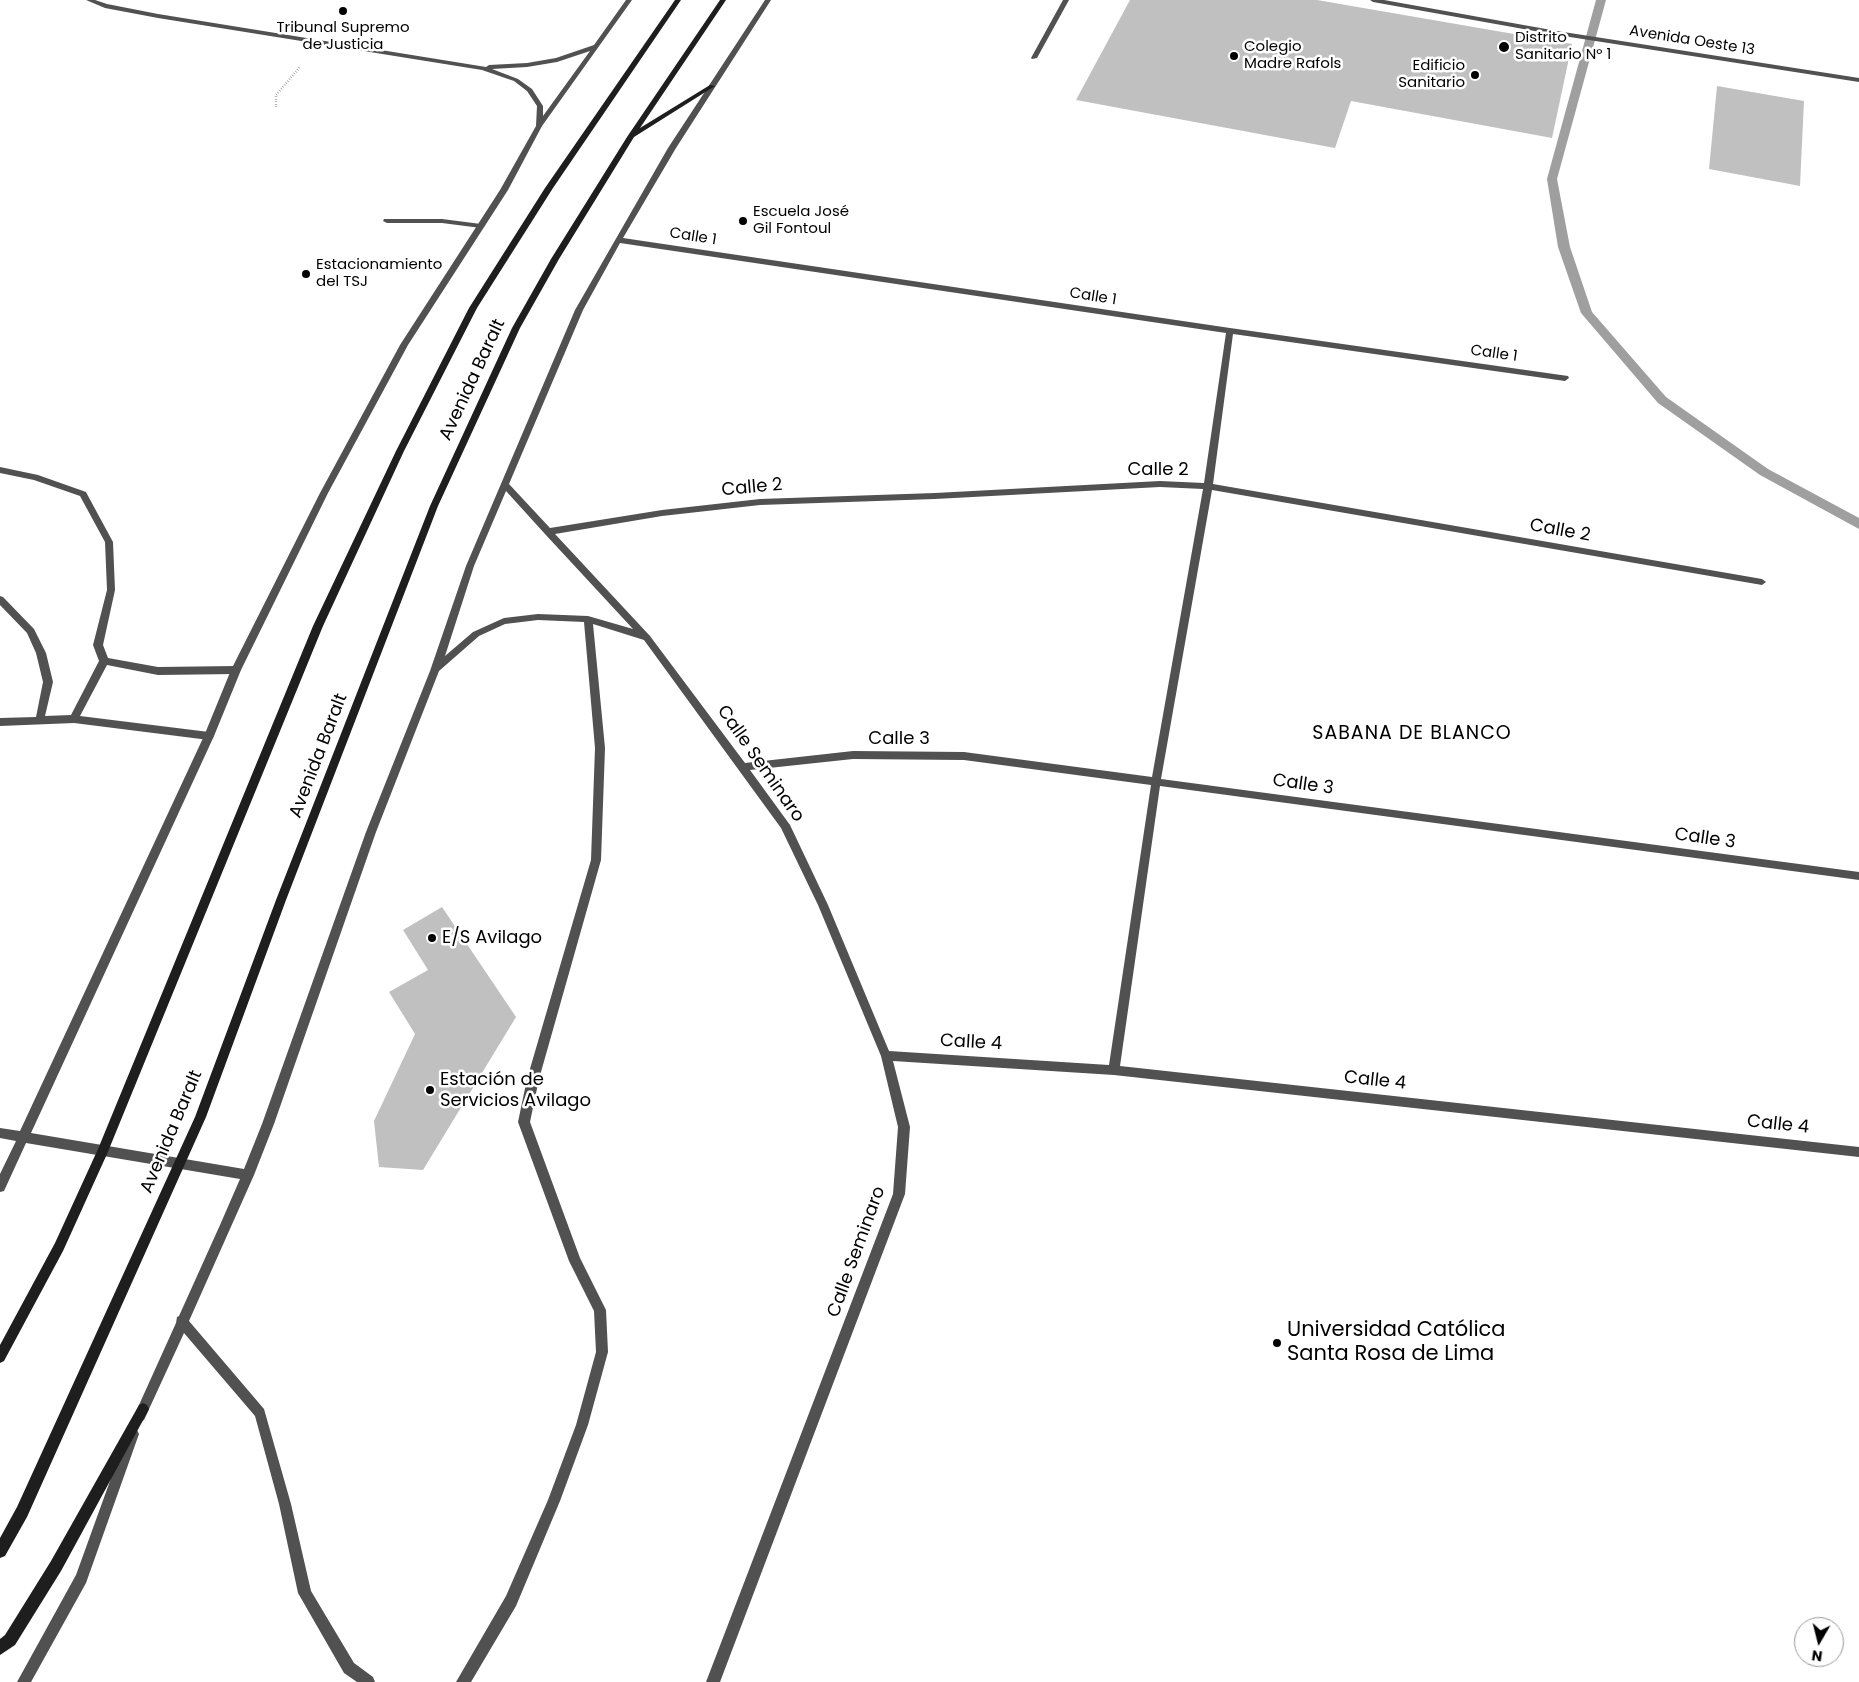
<!DOCTYPE html>
<html>
<head>
<meta charset="utf-8">
<style>
  body { margin:0 }
  #map { position:relative; width:1859px; height:1682px; overflow:hidden; background:#fff; font-family:Poppins,sans-serif }
  canvas { display:block }
  .north { position:absolute; left:1794px; top:1617px; width:50px; height:50px; box-sizing:border-box; background:#fff; border:1px solid #999; border-radius:50%; rotate:188deg; font-size:14px; font-weight:700; line-height:20px; text-align:center; color:#000 }
  .north::after { content:''; display:block; margin:auto; width:18px; height:22px; background:#000; clip-path:polygon(50% 0,100% 100%,50% 72%,0 100%) }
</style>
</head>
<body>
<div id="map">
<canvas width="1859" height="1682"></canvas>
<div class="north">N</div>
</div>
<script>
const g = document.querySelector('canvas').getContext('2d');
g.lineJoin = 'round';
const toPath = rows => new Path2D(rows.map(r => 'M' + r).join(''));
function fillPath(path, color) { g.fillStyle = color; g.fill(path, 'evenodd'); }
function trace(path, color, width, dash) { g.strokeStyle = color; g.lineWidth = width; g.lineCap = dash ? 'butt' : 'round'; g.setLineDash(dash || []); g.stroke(path); }
function drawText(font, color, halo, rows, align = 'center') {
  g.font = font + ' Poppins,sans-serif'; g.lineWidth = 5; g.setLineDash([]); g.textBaseline = 'middle'; g.strokeStyle = halo; g.fillStyle = color; for (const [text, x, y, turn = 0] of rows) {
    g.save(); g.translate(x, y); g.rotate((+turn || 0) * Math.PI / 180); g.textAlign = isNaN(turn) ? turn : align; if (halo) g.strokeText(text, 0, 0); g.fillText(text, 0, 0); g.restore();
  }
}
const stream = toPath([
  [1596,0,1606,0,1557,179,1570,247,1592,312,1666,397,1768,469,1859,518,1859,529,1760,475,1658,403,1581,313,1558,247,1547,179,1596,0]
]);
const building = toPath([
  [1130,0,1317,0,1572,44,1552,138,1351,101,1335,148,1076,100],
  [1717,86,1804,101,1800,186,1709,169],
  [442,907,516,1017,423,1170,379,1167,374,1121,415,1034,389,992,428,970,403,930]
]);
const path = toPath([
  [276,107,276,95,300,67]
]);
const service = toPath([
  [1063,0,1069,0,1037,58,1032,59,1031,58,1063,0],
  [384,219,442,219,481,224,485,226,481,228,442,223,387,223,383,221,384,219],
  [0,467,38,475,86,492,87,494,113,542,115,590,103,645,108,658,158,667,236,666,241,670,236,674,158,675,107,665,80,716,209,732,214,736,212,739,209,740,74,723,0,726,0,718,36,717,43,682,36,653,27,633,0,605,0,596,3,597,34,629,46,653,53,682,45,716,71,715,99,661,93,645,107,590,105,542,80,496,34,480,0,473,0,467]
]);
const minor = toPath([
  [86,0,95,0,107,4,158,14,486,67,489,65,527,63,556,58,594,45,626,0,632,0,542,126,508,190,408,345,328,493,241,670,214,736,31,1133,244,1169,262,1124,366,832,430,671,466,566,575,310,668,148,765,0,771,0,676,148,623,238,1230,328,1568,376,1569,378,1565,381,1233,334,1213,484,1762,579,1766,582,1762,585,1212,490,1161,779,1859,872,1859,880,1160,786,1120,1066,1859,1147,1859,1157,1114,1075,893,1061,910,1127,905,1194,720,1682,706,1682,893,1194,898,1127,881,1056,818,905,781,828,644,640,593,624,605,748,601,860,539,1079,530,1122,580,1258,606,1310,608,1352,588,1425,560,1501,516,1606,471,1682,456,1682,506,1596,548,1500,576,1425,596,1352,594,1311,569,1261,518,1122,527,1079,591,860,595,748,584,622,538,620,505,624,479,636,439,671,376,832,274,1124,254,1175,189,1321,264,1409,291,1504,311,1591,354,1663,373,1677,375,1682,357,1682,344,1673,298,1593,279,1504,255,1416,184,1333,144,1420,140,1422,136,1420,134,1416,176,1323,177,1317,179,1316,220,1225,240,1179,26,1143,4,1191,0,1192,0,1174,16,1141,0,1138,0,1128,20,1131,204,736,231,670,320,493,400,345,500,190,536,126,537,106,527,91,514,81,482,70,158,18,105,8,86,0],
  [590,51,543,116,543,106,532,89,518,79,492,69,527,67,557,62,590,51],
  [620,243,1226,333,1204,483,1160,481,935,493,760,499,662,510,550,528,509,484,583,310,620,243],
  [1160,487,1203,489,1152,777,964,752,853,751,745,763,650,636,555,534,662,516,760,505,935,499,1160,487],
  [506,491,545,534,633,629,588,616,538,614,504,618,473,632,445,656,474,566,506,491],
  [853,759,964,760,1151,785,1109,1065,889,1051,828,905,790,825,750,770,853,759],
  [1370,0,1384,0,1557,31,1859,78,1859,82,1557,35,1373,2,1370,0],
  [133,1428,137,1430,139,1434,86,1583,31,1682,17,1682,76,1575,127,1434,129,1430,133,1428]
]);
const secondary = toPath([
  [675,0,681,0,553,188,477,308,404,451,323,626,107,1154,63,1251,4,1361,0,1363,0,1345,55,1243,98,1149,313,626,396,451,469,308,545,188,675,0],
  [720,0,726,0,640,128,710,85,715,86,634,137,559,259,520,328,438,506,286,900,206,1117,27,1517,5,1556,0,1558,0,1538,17,1507,195,1117,276,900,430,506,512,328,551,259,627,137,720,0],
  [143,1403,147,1405,149,1409,147,1413,61,1571,15,1645,0,1655,0,1639,5,1635,51,1561,139,1405,143,1403]
]);
const markers = [
  [343,11,5,"#000"],
  [1504,47,6,"#000"],
  [1234,56,5,"#000"],
  [1475,75,5,"#000"],
  [743,221,5,"#000"],
  [306,274,5,"#000"],
  [432,938,5,"#000"],
  [430,1090,5,"#000"],
  [1277,1343,5,"#000"]
];
const farPoinames = [
  ["Tribunal Supremo",343,28,"center"],
  ["de Justicia",343,45,"center"],
  ["Distrito",1515,38],
  ["Sanitario N° 1",1515,55],
  ["Colegio",1244,47],
  ["Madre Rafols",1244,64],
  ["Edificio",1465,66,"right"],
  ["Sanitario",1465,83,"right"],
  ["Escuela José",753,212],
  ["Gil Fontoul",753,229],
  ["Estacionamiento",316,265],
  ["del TSJ",316,282]
];
const farStreetnames = [
  ["Avenida Oeste 13",1692,41,9],
  ["Calle 1",693,237,9],
  ["Calle 1",1093,297,9],
  ["Calle 1",1494,354,8]
];
const streetNames = [
  ["Avenida Baralt",473,380,-65],
  ["Calle 2",1158,470],
  ["Calle 2",752,488,-5],
  ["Calle 2",1560,531,10],
  ["Calle 3",899,739],
  ["Avenida Baralt",319,756,-69],
  ["Calle Seminaro",760,764,55],
  ["Calle 3",1303,785,8],
  ["Calle 3",1705,839,8],
  ["Calle 4",971,1043,3],
  ["Calle 4",1375,1081,6],
  ["Calle 4",1778,1125,6],
  ["Avenida Baralt",172,1132,-67],
  ["Calle Seminaro",857,1252,-70]
];
const poiNames = [
  ["E/S Avilago",442,938],
  ["Estación de",440,1080],
  ["Servicios Avilago",440,1101]
];
const neighbourhoodNames = [
  ["SABANA DE BLANCO",1412,734]
];
const nearPoinames = [
  ["Universidad Católica",1287,1331],
  ["Santa Rosa de Lima",1287,1355]
];
fillPath(stream, '#9f9f9f');
fillPath(building, '#c0c0c0');
trace(path, '#737373', 2.5, [0.5, 2]);
fillPath(service, '#515151');
fillPath(minor, '#515151');
fillPath(secondary, '#1e1e1e');
for (const [x, y, r, color] of markers) { const dot = new Path2D(); dot.arc(x, y, r, 0, 2 * Math.PI); g.fillStyle = color; g.fill(dot); trace(dot, '#fff', 2); }
drawText('15px', '#000', '#fff', farPoinames, 'left');
drawText('15px', '#000', '#fff', farStreetnames);
drawText('18px', '#000', '#fff', streetNames);
drawText('18px', '#000', '#fff', poiNames, 'left');
g.letterSpacing = '1px';
drawText('19px', '#000', '#fff', neighbourhoodNames);
g.letterSpacing = '0px';
drawText('21px', '#000', '#fff', nearPoinames, 'left');
</script>
</body>
</html>
